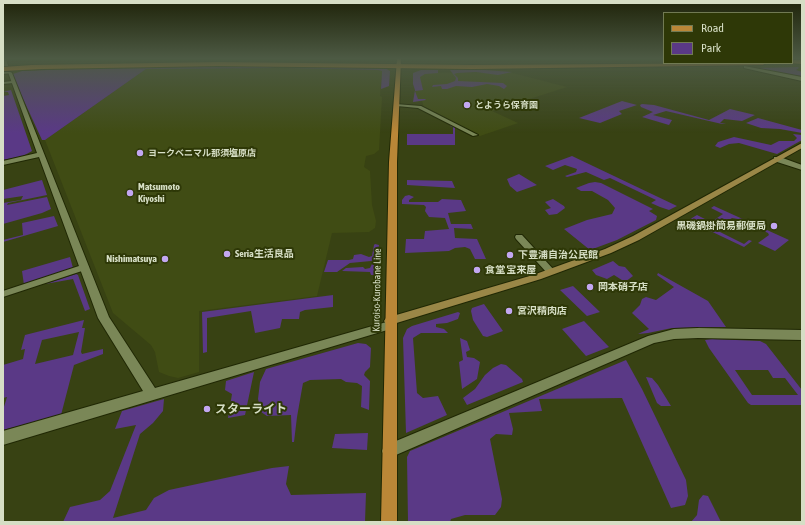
<!DOCTYPE html>
<html>
<head>
<meta charset="utf-8">
<style>
  body { margin:0 }
  #map { position:relative; width:805px; height:525px; overflow:hidden; background:#384213; font-family:"Asap Condensed",sans-serif }
  canvas { display:block }
  .frame { position:absolute; inset:0; border:4px solid #d6dec5; pointer-events:none }
  .legend { position:absolute; left:663px; top:12px; width:130px; height:52px; box-sizing:border-box; background:#2e3807; border:1px solid #717a53; margin:0; padding:5px 7px; list-style:none; font-size:12px; color:#d6dec5 }
  .legend li { display:flex; align-items:center; gap:8px; height:20px }
  .legend b { width:20px; border:1px solid #717a53 }
</style>
</head>
<body>
<div id="map">
<canvas width="805" height="525"></canvas>
<div class="frame"></div>
<ul class="legend">
<li><b style="height:5px;background:#ba8737"></b>Road</li>
<li><b style="height:11px;background:#5a3986"></b>Park</li>
</ul>
</div>
<script>
const g = document.querySelector('canvas').getContext('2d');
g.lineJoin = 'round';
function fillPath(path, color) { g.fillStyle = color; g.fill(path, 'evenodd'); }
const toPath = rows => new Path2D(rows.map(r => 'M' + r).join(''));
function trace(path, color, width, dash) { g.strokeStyle = color; g.lineWidth = width; g.lineCap = dash ? 'butt' : 'round'; g.setLineDash(dash || []); g.stroke(path); }
function drawText(font, color, halo, rows, align = 'center') {
  g.font = font + ' "Asap Condensed","Noto Sans JP",sans-serif'; g.lineWidth = 4; g.setLineDash([]); g.textBaseline = 'middle'; g.strokeStyle = halo; g.fillStyle = color; for (const [text, x, y, turn = 0] of rows) {
    g.save(); g.translate(x, y); g.rotate((+turn || 0) * Math.PI / 180); g.textAlign = isNaN(turn) ? turn : align; if (halo) g.strokeText(text, 0, 0); g.fillText(text, 0, 0); g.restore();
  }
}
const built = toPath([
  [275,68,378,70,382,71,380,96,382,97,379,150,374,154,366,156,364,167,370,171,372,205,376,221,375,228,369,232,332,233,317,296,199,311,199,372,178,378,169,376,159,372,155,352,151,345,113,313,45,140,146,69],
  [509,72,567,87,492,111,518,123,480,136,424,108,422,101,413,102,415,90,422,90,417,73]
]);
const green = toPath([
  [260,66,275,68,146,69,45,140,42,140,20,92,13,74,22,71,101,68],
  [798,67,799,68,796,70,802,72,802,78,754,68],
  [285,68,385,68,390,71,389,86,381,89,382,71,378,70],
  [421,70,438,70,438,73,425,74,420,77,423,90,415,91,418,99,425,99,426,100,413,102,415,90,413,84,413,73],
  [450,70,485,70,512,72,498,75,476,72,457,73,454,74,458,78,458,81,503,83,507,86,504,89,499,86,487,84,472,87,456,86,447,89,442,89,441,86,432,87,433,85,447,84,455,81,456,78],
  [11,90,32,151,23,156,3,160,3,96,9,95,8,92,3,92],
  [622,101,637,105,619,111,622,114,600,123,579,118],
  [642,104,654,105,709,120,730,109,755,115,742,121,724,119,720,123,726,124,722,124,666,111,653,115,672,120,669,125,642,117,653,112,641,107,640,105],
  [758,118,802,130,802,133,780,129,761,128,746,123],
  [451,124,455,127,455,145,407,145,407,134,453,134,453,127,450,126],
  [793,134,802,135,802,140,777,154,739,143,729,144,720,148,715,146,718,142,734,137,771,145,779,141,794,141,797,138],
  [572,156,677,206,669,210,660,207,651,203,656,200,610,178,604,180,586,172,567,177,565,176,576,172,577,169,565,165,553,170,545,166],
  [519,174,537,185,517,192,510,186,507,179],
  [42,180,47,195,8,203,7,205,47,197,51,209,42,213,3,224,3,203,21,200,23,196,3,199,3,190],
  [407,180,452,181,455,188,407,185],
  [595,182,601,183,653,209,649,211,657,216,656,220,617,240,590,250,564,229,587,220,612,214,615,208,608,200,592,191,581,191,576,188,589,183],
  [409,195,414,197,409,200,409,202,438,202,442,199,461,200,466,211,448,213,451,224,471,224,473,229,454,228,455,238,477,239,486,259,475,259,470,249,465,247,455,248,449,251,405,253,406,239,424,239,425,231,449,229,445,218,429,217,425,211,426,207,424,205,402,204,402,200,405,196],
  [553,199,564,206,565,208,557,214,549,215,545,210,551,208,545,202],
  [714,206,789,240,775,251,758,243,769,235,768,233,738,219,732,218,720,226,715,224,710,227,744,244,749,240,752,241,744,247,702,227,698,221,695,220,691,222,687,221,697,215,711,222,723,214,711,208],
  [54,216,58,226,3,242,3,240,23,235,22,223],
  [375,244,379,245,377,259,371,261,350,263,337,272,324,272,328,260,349,260,353,259,354,255,361,254,369,257,372,256,374,245],
  [70,257,73,268,24,285,22,271],
  [613,261,619,266,625,267,633,276,625,282,614,275,607,279,596,275,592,270],
  [372,264,377,264,376,275,371,275,370,272,342,271,346,268,363,267,365,269,370,268],
  [658,273,708,301,726,327,672,328,648,333,638,334,649,329,632,313,640,305,642,299,646,297,656,300,674,287,657,275],
  [76,274,78,275,90,309,85,311,73,279,45,284],
  [573,286,600,312,587,316,560,290],
  [333,295,333,307,305,310,300,312,299,319,282,319,280,328,255,333,251,311,207,318,207,352,203,353,202,312],
  [484,304,503,331,487,337,483,336,473,320,471,311,472,308],
  [458,312,460,313,458,319,447,323,436,324,436,327,444,329,448,333,421,333,413,338,417,393,423,398,438,396,447,415,406,433,403,338,407,329,412,326],
  [84,320,82,328,85,328,81,352,82,354,103,349,103,354,74,365,61,415,3,430,3,410,7,397,3,398,3,365,23,359,25,349,21,350,25,335],
  [79,332,73,355,35,364,42,340],
  [584,321,609,347,586,356,562,329],
  [460,338,467,341,470,350,466,352,467,357,474,358,480,362,477,379,462,389,459,362,463,360],
  [712,339,760,341,766,344,802,390,802,405,751,405,748,403,709,348,705,340],
  [735,370,768,370,773,378,785,378,798,395,752,395],
  [358,343,366,344,371,348,370,367,365,372,364,375,370,381,369,410,361,407,362,386,357,383,346,382,341,379,310,380,303,383,297,417,294,442,292,442,291,415,267,416,261,412,258,399,260,382,266,369],
  [626,360,642,389,686,480,688,496,685,505,671,508,622,398,539,399,542,411,509,413,513,429,512,435,496,434,490,439,502,499,501,507,495,515,465,515,451,519,450,522,408,522,407,457,410,451],
  [501,364,506,365,522,379,523,382,467,405,463,398,475,389,485,375,493,368],
  [254,372,245,415,228,418,232,394,225,390,226,381],
  [646,377,652,378,658,385,671,406,661,406,657,403],
  [164,399,163,411,153,423,140,434,113,518,146,510,154,498,169,490,272,468,289,466,286,484,291,495,366,493,365,522,63,522,70,507,100,500,110,491,136,425,115,429,122,411],
  [368,433,367,450,332,448,335,434],
  [703,495,708,496,721,522,691,522,697,515,699,500]
]);
const lane = toPath([
  [3,72,10,72,12,73,3,74,3,72],
  [13,81,13,83,3,84,3,82,13,81],
  [395,104,421,106,478,135,473,136,418,108,397,106,395,105,395,104],
  [516,235,522,235,554,270,555,272,554,274,548,274,516,239,515,237,516,235],
  [85,264,89,267,88,269,3,297,3,291,85,264]
]);
const street = toPath([
  [3,59,6,59,8,66,4,66,3,59],
  [744,66,802,77,802,81,744,68,744,66],
  [8,72,12,73,109,317,155,388,390,321,394,322,396,325,394,328,3,445,3,431,143,391,98,318,39,157,3,165,3,161,37,153,8,72],
  [774,157,780,157,802,165,802,170,774,161,774,157],
  [698,328,802,330,802,340,698,338,674,339,654,343,389,458,384,456,382,451,384,446,648,336,674,329,698,328]
]);
const secondary = toPath([
  [802,143,802,148,639,240,611,253,541,279,390,325,386,324,384,321,386,318,533,275,605,249,633,236,802,143]
]);
const primary = toPath([
  [397,59,401,59,397,162,397,522,381,522,389,162,397,59]
]);
const highway = toPath([
  [792,60,802,60,802,64,790,63,792,63,792,60],
  [218,62,472,65,766,63,763,65,472,69,218,66,41,69,3,71,3,67,32,65,218,62]
]);
const markers = [
  [467,105,4,"#c3a7f2"],
  [140,153,4,"#c3a7f2"],
  [130,193,4,"#c3a7f2"],
  [774,226,4,"#c3a7f2"],
  [227,254,4,"#c3a7f2"],
  [510,255,4,"#c3a7f2"],
  [165,259,4,"#c3a7f2"],
  [477,270,4,"#c3a7f2"],
  [590,287,4,"#c3a7f2"],
  [509,311,4,"#c3a7f2"],
  [207,409,4,"#c3a7f2"]
];
const farPoinames = [
  ["とようら保育園",475,105],
  ["ヨークベニマル那須塩原店",148,153]
];
const poiNames = [
  ["Matsumoto",138,187],
  ["Kiyoshi",138,199],
  ["黒磯鍋掛簡易郵便局",766,226,"right"],
  ["Seria生活良品",235,254],
  ["下豊浦自治公民館",518,255],
  ["Nishimatsuya",157,259,"right"],
  ["食堂 宝来屋",485,270],
  ["岡本硝子店",598,287],
  ["宮沢精肉店",517,311]
];
const streetNames = [
  ["Kuroiso-Kurobane Line",377,290,-89]
];
const nearPoinames = [
  ["スターライト",215,409]
];
fillPath(built, '#404c14');
fillPath(green, '#5a3986');
trace(lane, '#202804', 2);
trace(street, '#202804', 2);
trace(secondary, '#202804', 2);
trace(primary, '#202804', 2);
trace(highway, '#202804', 2);
fillPath(lane, '#7a8757');
fillPath(street, '#7a8757');
fillPath(secondary, '#9a8747');
fillPath(primary, '#ba8737');
fillPath(highway, '#e58722');
const sky = g.createLinearGradient(0, 0, 0, 133);
sky.addColorStop(0, '#1f240a');
sky.addColorStop(0.44, '#4d5a44');
sky.addColorStop(1, '#4d5a4400');
g.fillStyle = sky;
g.fillRect(0, 0, 805, 133);
for (const [x, y, r, color] of markers) { const dot = new Path2D(); dot.arc(x, y, r, 0, 2 * Math.PI); g.fillStyle = color; g.fill(dot); trace(dot, '#2e3807', 1.5); }
drawText('bold 9px', '#d6dec5', '#2e3807', farPoinames, 'left');
drawText('bold 10px', '#d6dec5', '#2e3807', poiNames, 'left');
drawText('10px', '#d6dec5', '#2e3807', streetNames);
drawText('bold 12px', '#d6dec5', '#2e3807', nearPoinames, 'left');
</script>
</body>
</html>
